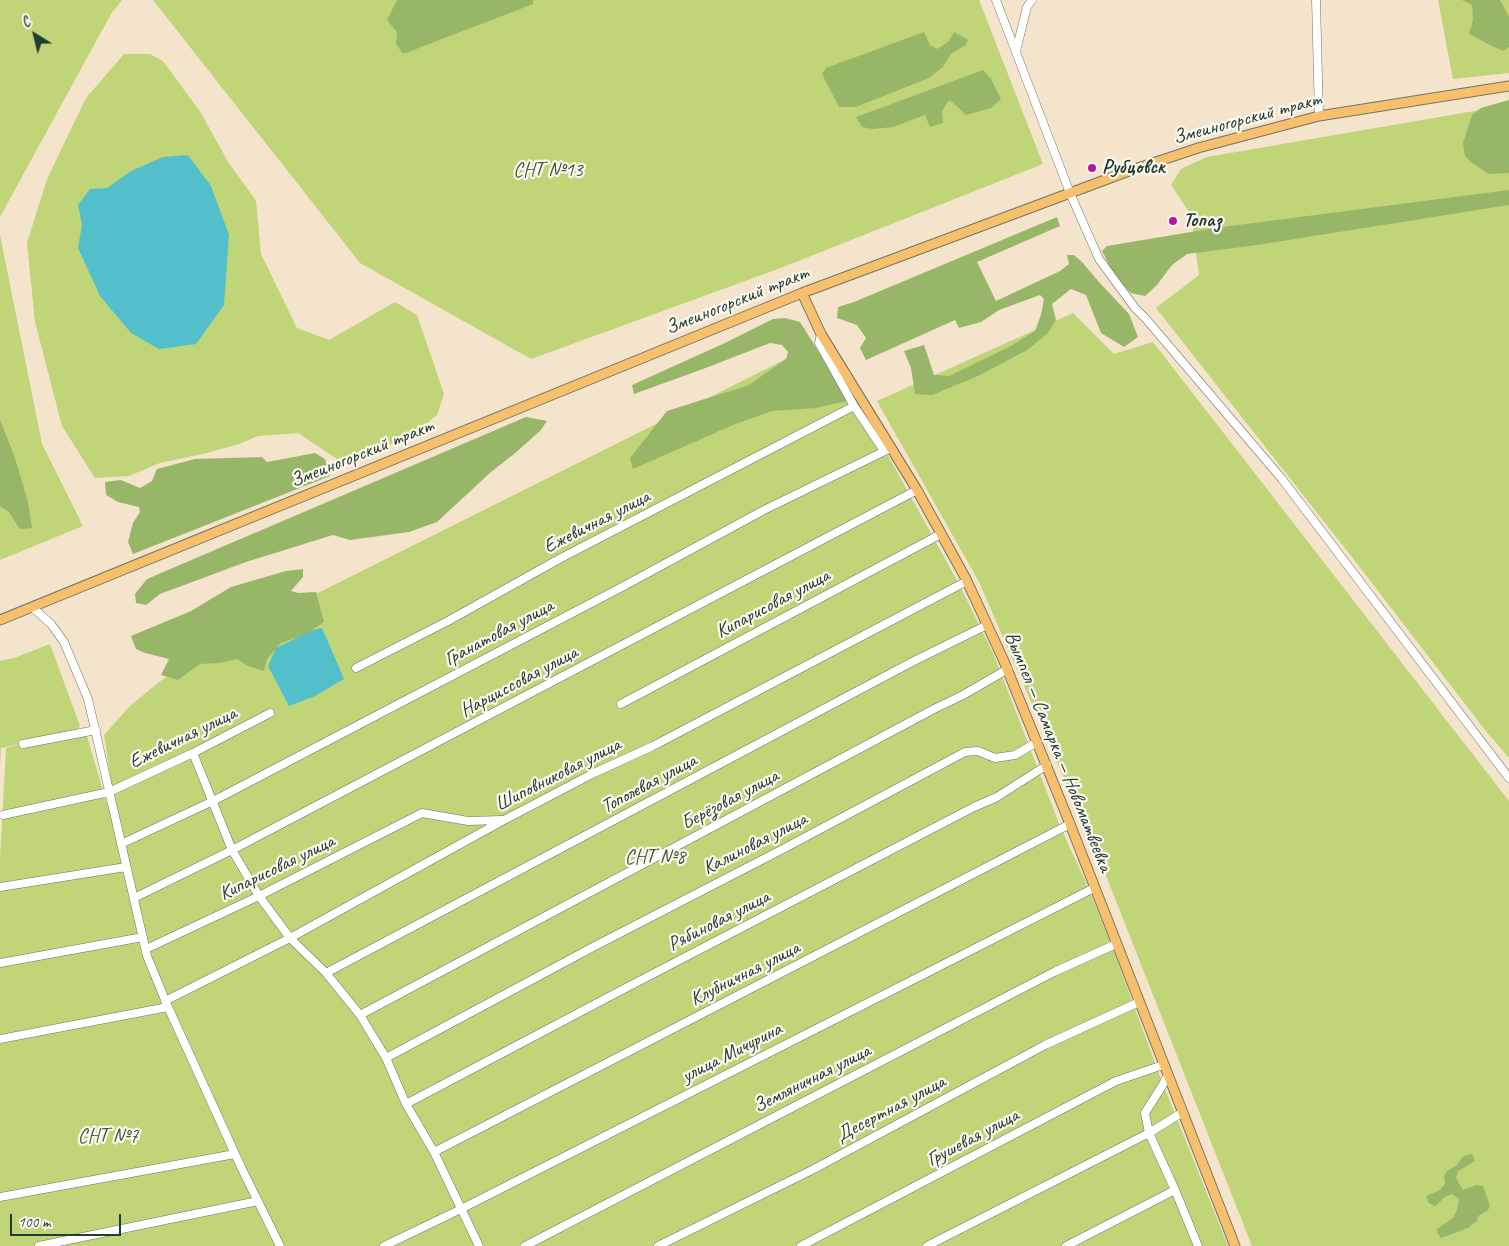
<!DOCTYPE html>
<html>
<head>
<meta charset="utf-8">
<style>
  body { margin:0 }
  #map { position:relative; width:1509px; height:1246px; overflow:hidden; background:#f5e4cc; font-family:Caveat,sans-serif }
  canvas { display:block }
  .north { position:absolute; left:10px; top:10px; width:50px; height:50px; -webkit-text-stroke:4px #fbf7ec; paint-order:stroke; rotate:324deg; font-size:14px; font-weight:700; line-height:20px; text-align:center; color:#1f3d34 }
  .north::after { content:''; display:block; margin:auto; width:18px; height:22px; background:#1f3d34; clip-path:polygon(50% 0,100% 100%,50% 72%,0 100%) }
  .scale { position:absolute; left:10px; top:1214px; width:111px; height:22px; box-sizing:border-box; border:2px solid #1f3d34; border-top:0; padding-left:6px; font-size:15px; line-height:18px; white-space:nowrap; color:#1f3d34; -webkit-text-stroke:4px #fbf7ec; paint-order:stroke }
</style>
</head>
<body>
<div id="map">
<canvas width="1509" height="1246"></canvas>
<div class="north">С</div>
<div class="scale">100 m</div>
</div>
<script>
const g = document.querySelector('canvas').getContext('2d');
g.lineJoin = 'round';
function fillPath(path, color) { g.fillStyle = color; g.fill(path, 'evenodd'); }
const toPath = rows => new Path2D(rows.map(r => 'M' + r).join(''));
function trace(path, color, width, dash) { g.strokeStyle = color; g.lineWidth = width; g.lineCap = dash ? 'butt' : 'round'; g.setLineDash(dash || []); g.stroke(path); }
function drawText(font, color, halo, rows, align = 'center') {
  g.font = font + ' Caveat,sans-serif'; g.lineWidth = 4.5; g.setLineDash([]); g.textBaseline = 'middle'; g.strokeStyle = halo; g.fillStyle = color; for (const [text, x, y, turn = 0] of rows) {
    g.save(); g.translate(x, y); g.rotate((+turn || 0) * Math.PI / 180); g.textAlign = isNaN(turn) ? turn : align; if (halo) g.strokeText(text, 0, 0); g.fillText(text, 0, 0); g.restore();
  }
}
const green = toPath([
  [0,0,122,0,111,14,0,217],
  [153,0,979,0,1043,164,778,269,531,359,360,263],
  [1438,0,1509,0,1509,73,1453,79],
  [124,54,150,54,163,61,201,113,227,160,256,201,261,254,297,328,329,340,395,302,417,315,444,394,437,415,406,440,337,459,298,433,258,436,239,444,207,453,160,463,129,476,95,478,62,426,35,322,27,243,47,179,86,98],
  [1509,105,1509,758,1485,730,1355,561,1156,308,1199,275,1191,215,1171,185,1181,169,1207,157],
  [0,235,42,444,83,526,0,560],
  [1073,313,1114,354,1153,342,1509,801,1509,1246,1252,1246,1103,868,979,582,877,401],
  [810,348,885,450,959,584,994,655,1060,826,1087,885,1111,944,1161,1079,1228,1246,0,1246,0,859,6,748,25,743,1,748,0,768,0,661,14,658,50,644,80,726,77,730,85,729,105,798,120,840,104,735,130,706,159,682,232,636,786,359]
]);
const forest = toPath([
  [397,0,533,0,533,4,403,54,396,44,397,32,387,20],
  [1462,0,1500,0,1509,17,1509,47,1503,51,1490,45,1469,34,1473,20,1472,5],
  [924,32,930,45,937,49,948,42,954,32,968,40,966,45,951,54,943,67,929,78,856,107,839,107,822,74,826,68],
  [983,70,991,79,1001,99,991,108,966,115,950,100,946,104,942,112,943,123,930,127,925,115,893,127,873,129,862,127,856,117],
  [1509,100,1509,173,1489,174,1472,163,1465,156,1463,143,1472,115,1481,108],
  [1509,190,1509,205,1257,245,1187,254,1172,265,1157,285,1145,296,1131,293,1120,282,1110,267,1102,251,1107,246,1215,228],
  [1057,217,1060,226,977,262,996,301,1060,271,1069,264,1067,255,1074,255,1082,262,1099,282,1129,314,1138,337,1124,347,1101,333,1086,295,1071,289,1052,304,1056,320,1048,333,1027,350,978,376,932,395,915,394,911,368,904,351,924,345,934,375,949,376,1009,347,1035,331,1041,315,1044,299,1040,295,999,310,981,322,959,328,955,320,866,360,860,348,866,338,857,325,837,318,838,307,854,302],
  [785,318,800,322,825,362,847,401,816,408,772,411,733,425,633,469,630,458,667,411,749,385,786,359,788,352,782,345,770,343,703,369,634,394,632,385,727,342,773,319],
  [526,417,547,421,540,431,514,454,491,472,437,522,409,532,350,540,333,535,246,562,160,594,146,605,136,603,135,594,147,579],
  [0,420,14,455,28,502,32,528,20,529,9,512,0,506],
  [315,453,325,459,330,476,133,554,128,542,133,523,140,512,139,507,118,502,106,495,105,482,121,480,140,488,152,481,157,469,195,459,262,457,267,462],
  [303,569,303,577,291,591,298,593,316,592,324,622,304,635,281,643,267,659,264,671,248,666,237,659,220,663,200,664,178,680,161,675,169,659,145,653,136,649,131,636,191,611,231,587,286,571],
  [1472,1154,1475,1161,1458,1171,1456,1178,1463,1190,1476,1185,1483,1186,1490,1206,1488,1210,1478,1216,1477,1221,1468,1228,1441,1238,1437,1232,1437,1229,1453,1218,1457,1210,1459,1199,1452,1194,1445,1197,1435,1206,1429,1203,1426,1196,1440,1190,1445,1184,1444,1176,1446,1172,1457,1165,1463,1156]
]);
const water = toPath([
  [188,155,211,186,229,235,224,305,196,344,159,349,131,333,100,296,78,248,82,225,78,205,90,189,107,188,131,171,163,157],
  [322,628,344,679,315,696,289,706,268,666,276,648,313,630]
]);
const minor = toPath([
  [996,0,1070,193,1099,259,1135,308,1146,319,1282,479,1509,778],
  [1316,0,1319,116],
  [1016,51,1027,7,1032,0],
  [821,334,819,343,854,406,884,451],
  [32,607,51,624,64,642,88,699,147,956,168,1007,241,1167,280,1246],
  [356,668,448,621,561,558,854,406],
  [621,704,941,534],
  [23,744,96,730],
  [193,753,232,850,259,896,290,938,326,973,360,1015,386,1058,406,1104,434,1152,479,1246],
  [3,815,109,792,193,753,270,713],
  [121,844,213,801,622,587,764,510,891,448],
  [0,887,126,867],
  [134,898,232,850,917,490],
  [146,949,259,896,422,813,468,821,502,820],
  [0,963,143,937],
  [326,973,912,662,987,625],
  [165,1001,290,938,504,820,594,773,653,746,967,581],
  [360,1015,934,709,963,695,1008,669],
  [0,1039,168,1007],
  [386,1058,593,947,783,849,965,752,978,751,995,758,1015,755,1037,742],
  [1168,1075,1162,1086,1145,1113,1149,1133,1175,1190,1198,1246],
  [406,1104,618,992,974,807,997,797,1047,765],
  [434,1152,1070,824],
  [0,1197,235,1154],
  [39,1246,258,1201],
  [384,1246,461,1209,1094,888],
  [525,1246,1054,972,1116,944],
  [658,1246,812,1170,1045,1045,1139,1002],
  [801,1246,1116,1081,1163,1065],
  [927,1246,1149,1133,1183,1112],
  [1066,1246,1175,1190]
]);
const major = toPath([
  [802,293,821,334,917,490,966,579,1003,659,1070,824,1235,1246],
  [0,620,802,293,1129,171,1198,148,1319,116,1509,86]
]);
const markers = [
  [1092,168,5,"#b5179e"],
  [1173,221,5,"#b5179e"]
];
const streetNames = [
  ["Змеиногорский тракт",1247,119,-15],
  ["Змеиногорский тракт",737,301,-22],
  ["Змеиногорский тракт",362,454,-22],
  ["Ежевичная улица",597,522,-27],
  ["Кипарисовая улица",773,604,-28],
  ["Гранатовая улица",499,633,-28],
  ["Нарциссовая улица",519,682,-28],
  ["Ежевичная улица",183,738,-26],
  ["Вымпел — Самарка — Новоматвеевка",1058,752,68],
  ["Шиповниковая улица",558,775,-27],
  ["Тополевая улица",649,784,-28],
  ["Берёзовая улица",730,800,-28],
  ["Калиновая улица",755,844,-27],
  ["Кипарисовая улица",277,868,-26],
  ["Рябиновая улица",719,921,-27],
  ["Клубничная улица",745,974,-27],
  ["улица Мичурина",732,1053,-27],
  ["Земляничная улица",812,1079,-27],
  ["Десертная улица",891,1109,-28],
  ["Грушевая улица",973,1138,-28]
];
const poiNames = [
  ["Рубцовск",1102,168],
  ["Топаз",1183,221]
];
const parkNames = [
  ["СНТ №13",548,171],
  ["СНТ №8",655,858],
  ["СНТ №7",108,1137]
];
fillPath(green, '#c0d478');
fillPath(forest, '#98b668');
fillPath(water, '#52bfcb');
trace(minor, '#6a7769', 9);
trace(major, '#6a7769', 11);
trace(minor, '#fff', 8);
trace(major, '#f8bf6c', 9);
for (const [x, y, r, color] of markers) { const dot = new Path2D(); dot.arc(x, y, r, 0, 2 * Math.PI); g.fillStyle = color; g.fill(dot); trace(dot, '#fbf7ec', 2); }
drawText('20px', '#1f3d34', '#fbf7ec', streetNames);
drawText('bold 20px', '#1f3d34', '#fbf7ec', poiNames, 'left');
drawText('20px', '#3f5b42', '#fbf7ec', parkNames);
</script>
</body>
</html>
